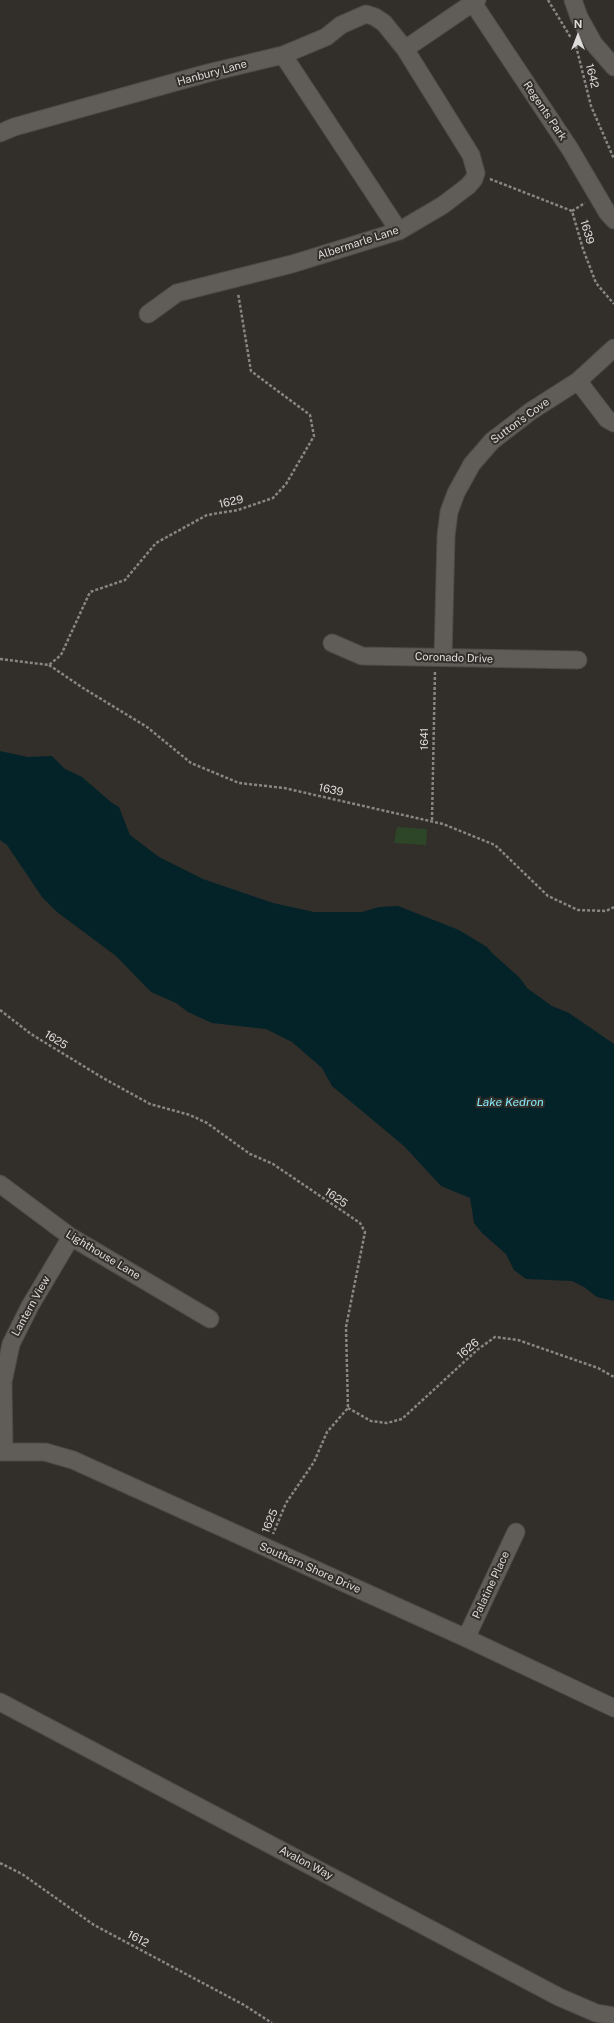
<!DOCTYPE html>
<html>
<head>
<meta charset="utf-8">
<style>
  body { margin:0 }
  #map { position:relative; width:614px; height:2023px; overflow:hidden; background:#322f2b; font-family:"Public Sans",sans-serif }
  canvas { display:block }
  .north { position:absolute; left:558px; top:16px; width:40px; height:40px; -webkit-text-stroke:3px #322f2b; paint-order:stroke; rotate:0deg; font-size:11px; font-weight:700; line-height:16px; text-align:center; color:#dedcda }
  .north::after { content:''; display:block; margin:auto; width:14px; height:18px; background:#dedcda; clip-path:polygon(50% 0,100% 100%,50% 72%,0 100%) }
</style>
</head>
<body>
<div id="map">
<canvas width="614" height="2023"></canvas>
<div class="north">N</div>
</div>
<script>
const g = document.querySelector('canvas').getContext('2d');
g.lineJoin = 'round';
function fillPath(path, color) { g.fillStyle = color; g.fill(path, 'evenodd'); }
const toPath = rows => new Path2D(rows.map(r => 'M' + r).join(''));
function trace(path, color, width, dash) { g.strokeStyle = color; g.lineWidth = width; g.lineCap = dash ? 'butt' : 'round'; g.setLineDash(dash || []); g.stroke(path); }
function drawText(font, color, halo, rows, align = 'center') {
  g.font = font + ' "Public Sans",sans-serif'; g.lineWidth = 4; g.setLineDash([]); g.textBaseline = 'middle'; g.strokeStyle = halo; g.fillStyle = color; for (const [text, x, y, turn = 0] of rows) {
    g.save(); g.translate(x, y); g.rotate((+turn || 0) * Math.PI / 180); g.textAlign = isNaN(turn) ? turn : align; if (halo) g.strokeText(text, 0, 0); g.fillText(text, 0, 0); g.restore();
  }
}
const green = toPath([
  [397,827,427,829,426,845,394,843]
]);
const water = toPath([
  [0,751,28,757,52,756,65,769,82,777,112,803,119,807,130,835,159,857,203,879,273,903,314,912,362,912,379,907,398,906,459,930,487,947,492,953,520,978,527,988,552,1006,569,1013,614,1044,614,1301,597,1297,584,1287,572,1281,526,1279,514,1270,506,1254,482,1233,474,1223,470,1198,441,1186,404,1146,332,1086,322,1068,292,1042,266,1029,212,1023,188,1012,176,1003,151,992,116,956,57,912,42,897,7,845,0,840]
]);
const path = toPath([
  [548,0,571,38],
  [576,46,591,106,614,159],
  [490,179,572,211,583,249,596,283,614,304],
  [572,211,585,203],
  [0,659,49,665,61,655,90,592,125,580,156,543,207,515,238,510,273,498,286,484,314,436,310,415,251,371,238,293],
  [49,665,83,688,147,727,191,763,239,783,284,788,443,824,495,845,548,896,578,910,606,911,614,907],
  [432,820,435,671],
  [0,1010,31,1034,103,1078,150,1104,190,1115,207,1123,250,1154,273,1164,360,1223,365,1232,346,1327,348,1408,327,1432,314,1462,286,1503,273,1534],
  [348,1408,371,1421,387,1423,402,1419,477,1350,495,1337,518,1340,598,1368,614,1377],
  [0,1863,22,1874,94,1925,244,2005,272,2023]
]);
const street = toPath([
  [573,0,579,17,594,44,614,67],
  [473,3,570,149,607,212,614,220],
  [405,49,477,0],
  [283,55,399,231],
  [0,133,14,127,208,73,283,55,326,37,341,25,366,14,375,17,384,23,405,49,471,155,476,173,474,179,468,186,443,205,399,231,292,264,177,293,148,314],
  [578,381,607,419,614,423],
  [332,643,362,656,578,660],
  [443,657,446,536,449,512,456,493,472,464,492,441,531,411,578,381,614,348],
  [0,1184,71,1237,210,1319],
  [4,1451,3,1382,11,1344,30,1306,71,1237],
  [0,1452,45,1452,73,1460,466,1638,614,1708],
  [466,1638,516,1532],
  [0,1702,559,1997,596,2013,614,2016]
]);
const streetNames = [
  ["Hanbury Lane",212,73,-15],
  ["1642",592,76,76],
  ["Regents Park",545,111,56],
  ["1639",587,232,74],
  ["Albermarle Lane",358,243,-18],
  ["Sutton's Cove",520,421,-36],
  ["1629",231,502,-13],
  ["Coronado Drive",454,658,2],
  ["1641",425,739,-90],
  ["1639",331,790,12],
  ["1625",56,1040,32],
  ["1625",336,1198,34],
  ["Lighthouse Lane",103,1255,31],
  ["Lantern View",31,1306,-61],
  ["1626",468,1349,-40],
  ["1625",270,1521,-68],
  ["Southern Shore Drive",310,1568,24],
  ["Palatine Place",491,1585,-65],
  ["Avalon Way",306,1863,28],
  ["1612",138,1939,28]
];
const waterNames = [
  ["Lake Kedron",510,1102]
];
fillPath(green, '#2d4627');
fillPath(water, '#032328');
trace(street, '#4d4a47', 19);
trace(path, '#888683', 2.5, [3, 2]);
trace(street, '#605d58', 17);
drawText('11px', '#dedcda', '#322f2b', streetNames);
drawText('italic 12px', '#83ebfb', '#322f2b', waterNames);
</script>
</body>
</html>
